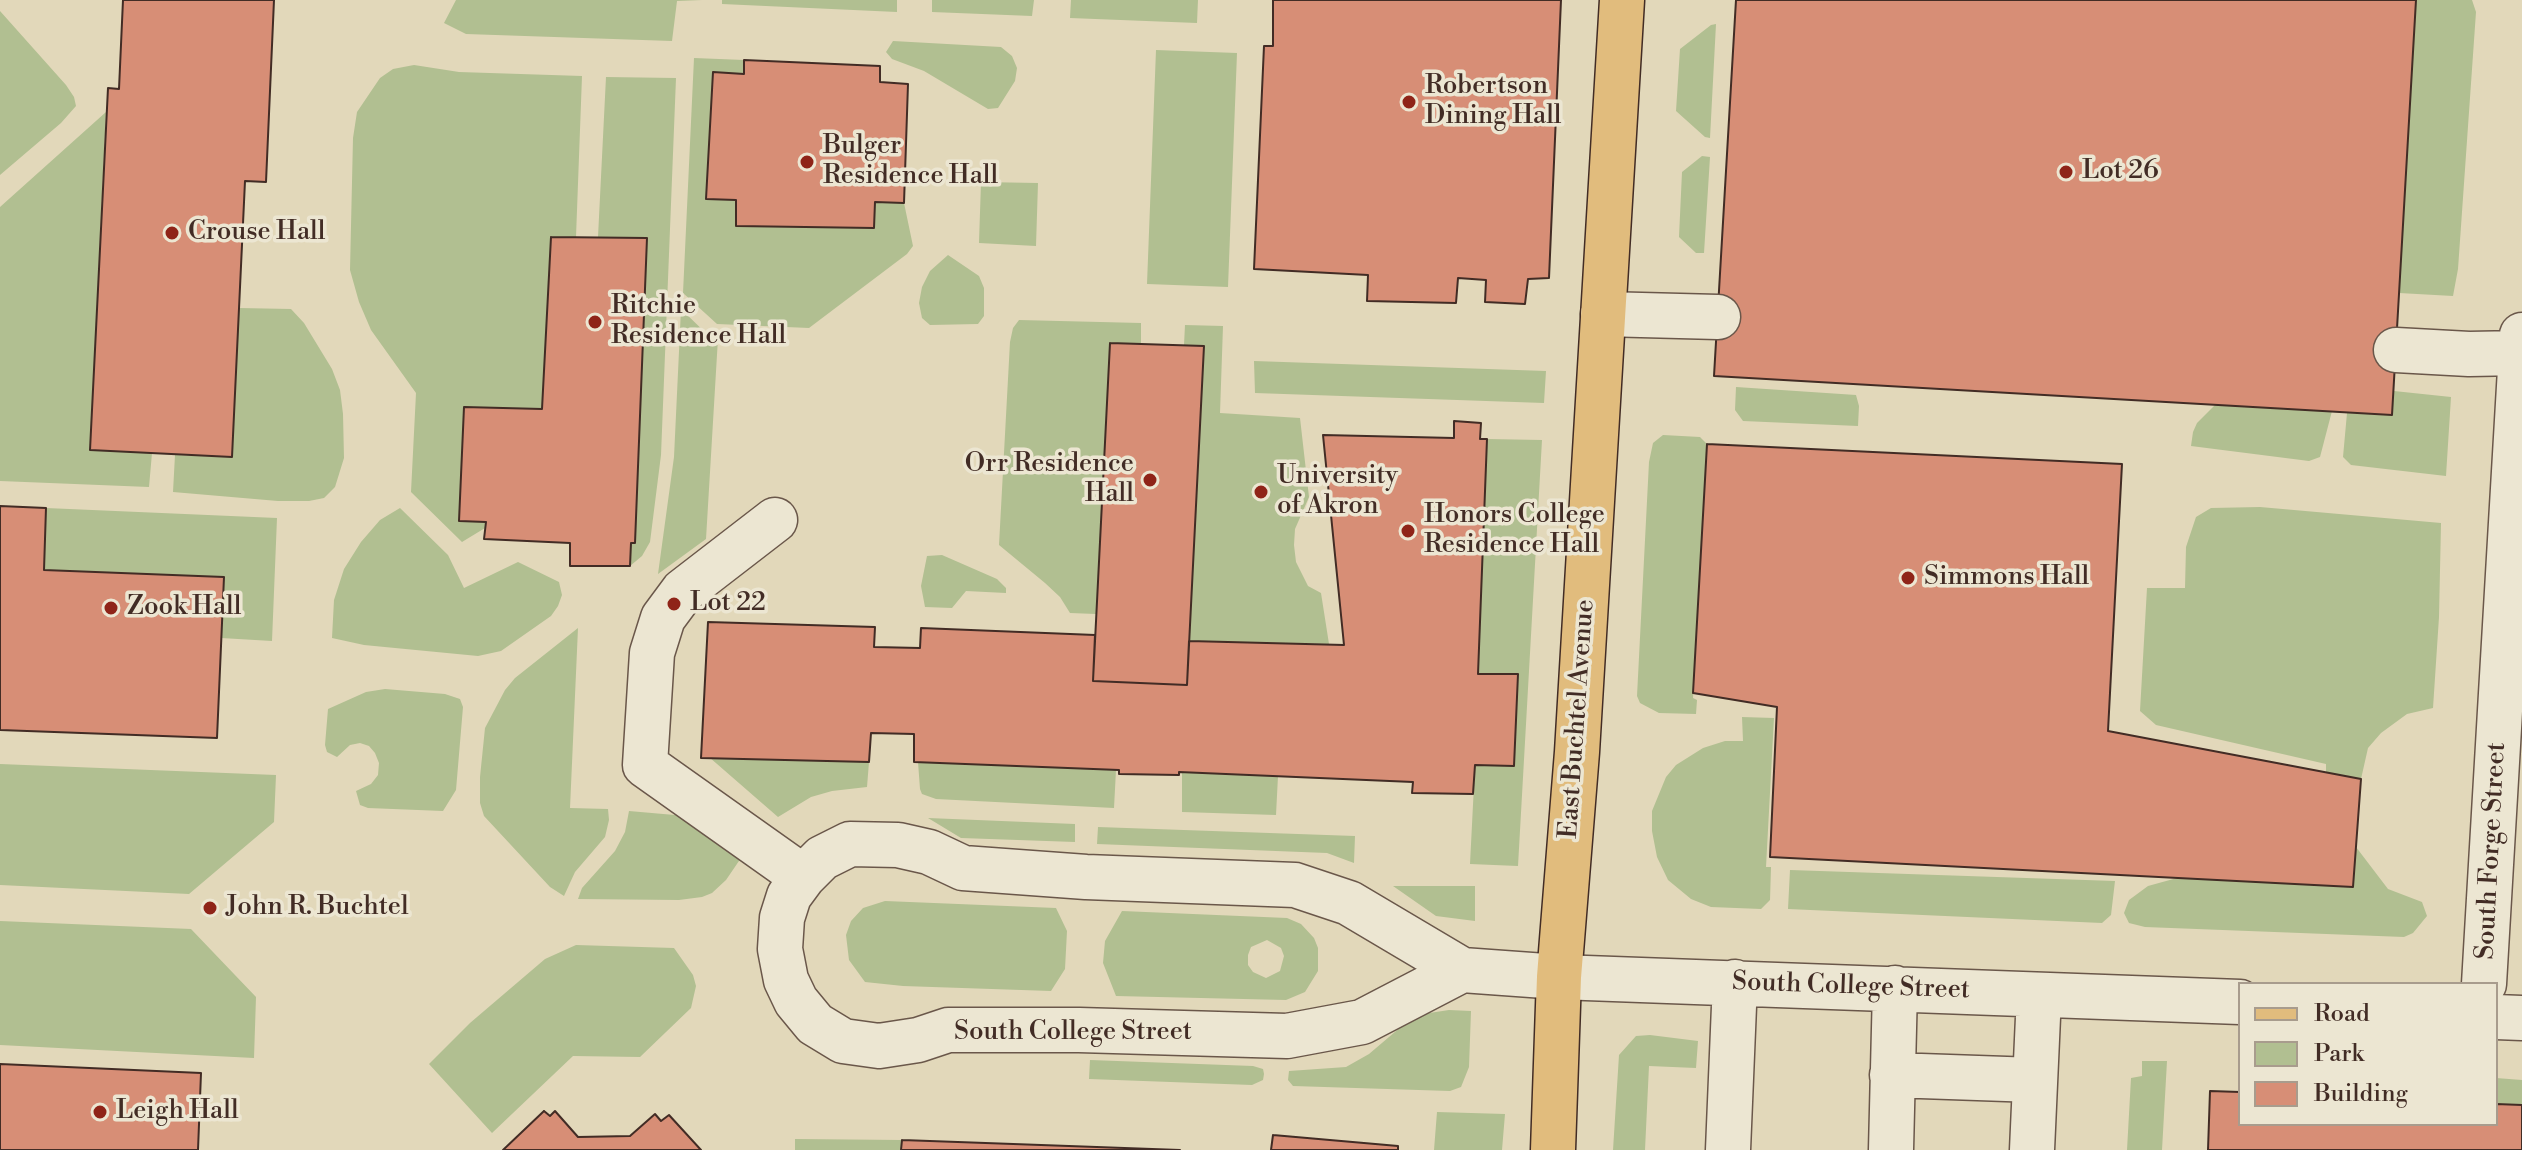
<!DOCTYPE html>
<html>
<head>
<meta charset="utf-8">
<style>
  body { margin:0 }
  #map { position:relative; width:2522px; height:1150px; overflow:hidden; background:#e2d8ba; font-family:"Libre Bodoni",serif }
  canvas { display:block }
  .legend { position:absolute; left:2238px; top:982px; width:260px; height:144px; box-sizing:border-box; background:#ece6d2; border:2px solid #a89c8d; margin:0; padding:10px 14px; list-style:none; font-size:24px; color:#422c25 }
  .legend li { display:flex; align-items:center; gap:16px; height:40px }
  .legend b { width:40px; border:2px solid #a89c8d }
</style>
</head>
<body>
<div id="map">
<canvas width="2522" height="1150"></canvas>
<ul class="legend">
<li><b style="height:10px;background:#e1bc7d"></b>Road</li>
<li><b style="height:22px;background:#b1bf91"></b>Park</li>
<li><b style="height:22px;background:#d78e76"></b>Building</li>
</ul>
</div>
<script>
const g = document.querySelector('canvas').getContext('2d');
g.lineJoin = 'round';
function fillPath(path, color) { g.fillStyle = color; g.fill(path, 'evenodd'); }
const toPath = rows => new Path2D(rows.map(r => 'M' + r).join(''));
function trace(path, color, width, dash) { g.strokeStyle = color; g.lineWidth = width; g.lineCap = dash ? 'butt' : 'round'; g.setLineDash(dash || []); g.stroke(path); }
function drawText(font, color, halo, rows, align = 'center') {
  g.font = font + ' "Libre Bodoni",serif'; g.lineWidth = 7; g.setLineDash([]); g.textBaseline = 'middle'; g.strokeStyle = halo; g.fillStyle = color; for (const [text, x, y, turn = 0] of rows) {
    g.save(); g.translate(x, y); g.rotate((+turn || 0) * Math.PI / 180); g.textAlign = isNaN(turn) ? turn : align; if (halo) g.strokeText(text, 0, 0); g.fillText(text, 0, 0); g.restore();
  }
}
const green = toPath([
  [456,0,702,0,677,1,672,41,466,34,444,23],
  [722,0,897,0,897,12,722,4],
  [932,0,1034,0,1032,16,932,12],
  [1071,0,1198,0,1197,23,1070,18],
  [2416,0,2472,0,2476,12,2458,269,2453,296,2399,293],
  [0,11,66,85,74,97,76,106,61,123,0,175],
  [1716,24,1710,138,1705,137,1676,111,1680,49,1711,25],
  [893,41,1001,47,1012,56,1017,68,1015,81,998,108,988,109,924,71,892,59,886,52],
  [1156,50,1237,53,1228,287,1147,284],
  [694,58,744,60,744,74,713,73,706,199,736,200,736,226,874,228,875,202,904,203,913,246,907,254,809,328,717,324,683,293],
  [414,65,459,72,582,76,576,237,551,237,542,409,465,407,459,521,486,522,485,528,462,542,411,492,416,393,371,330,359,302,350,270,353,138,357,112,380,78,393,69],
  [606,77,676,78,661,455,650,542,642,556,630,566,631,543,635,542,647,238,598,237],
  [106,112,90,450,152,453,149,487,0,481,0,207],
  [1702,156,1710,157,1704,253,1696,253,1679,237,1682,172],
  [981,182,1038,183,1036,246,979,243],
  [948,255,979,276,984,288,984,316,978,324,930,325,922,318,919,303,922,287,930,271],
  [239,308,291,309,304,323,332,369,340,390,343,414,344,458,335,487,324,498,309,501,278,501,173,492,175,455,232,457],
  [681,309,711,338,718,338,706,539,658,574,674,457],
  [1019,320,1141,323,1141,344,1110,344,1096,614,1070,613,1060,597,1045,583,999,545,1010,342,1013,328],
  [1185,325,1223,326,1220,413,1300,418,1309,497,1295,529,1294,545,1296,562,1308,586,1321,593,1329,644,1189,641,1204,347,1184,345],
  [1254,361,1546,371,1544,403,1255,393],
  [1736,387,1856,395,1859,406,1858,426,1743,421,1735,410],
  [2394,391,2451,397,2446,476,2351,465,2343,457,2347,413,2392,415],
  [2215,405,2332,411,2320,457,2309,461,2191,446,2193,432,2197,423],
  [1663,435,1700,437,1707,444,1693,698,1697,700,1696,714,1659,713,1640,703,1637,696,1649,462,1653,443],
  [1487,439,1542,440,1518,866,1470,864,1475,765,1514,765,1518,675,1478,674],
  [2260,507,2441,523,2439,617,2433,708,2407,714,2381,733,2368,748,2361,779,2326,773,2326,764,2156,725,2140,711,2147,588,2185,588,2186,547,2196,517,2211,508],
  [46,508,277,518,272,641,221,638,44,570],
  [400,508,448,555,464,588,518,562,559,582,562,595,558,606,551,616,501,651,478,656,364,645,332,638,334,600,344,569,361,542,380,520],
  [942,555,997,579,1006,588,1006,593,966,591,952,608,925,607,921,586,927,556],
  [578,628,570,808,608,809,609,820,605,837,575,872,564,896,550,887,484,816,480,803,480,777,485,728,505,690,515,678],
  [385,689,445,694,460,699,463,707,456,790,443,811,368,808,360,805,356,791,371,784,378,775,379,763,375,753,369,746,360,743,350,745,337,757,327,752,325,745,328,709,366,692],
  [1742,717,1774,718,1766,867,1771,867,1770,900,1761,909,1711,907,1691,899,1668,880,1657,857,1652,831,1652,811,1666,777,1676,765,1703,748,1725,741,1743,741],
  [709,757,869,762,867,787,832,791,811,797,778,817],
  [918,762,1116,770,1114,808,936,799,922,794,920,789],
  [0,764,276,775,274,822,189,894,0,885],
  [1182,772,1278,776,1276,815,1182,812],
  [629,811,686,816,741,858,726,880,712,893,702,897,679,900,578,899,582,888,615,851,625,832],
  [928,818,1075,824,1075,842,961,838],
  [1098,827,1355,836,1354,863,1327,853,1097,844],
  [2356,847,2388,889,2422,902,2427,916,2413,933,2404,937,2145,927,2129,923,2124,913,2129,900,2148,886,2177,878,2353,887],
  [1790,870,2115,881,2111,915,2102,923,1788,909],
  [1393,886,1475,886,1475,921,1436,916],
  [885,901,1056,908,1067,931,1065,969,1051,991,903,986,865,982,849,960,846,935,851,921,863,908],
  [1122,911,1287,918,1301,924,1314,938,1318,948,1318,971,1305,992,1286,1000,1116,996,1103,963,1105,941],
  [1267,940,1281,948,1284,956,1280,971,1266,978,1253,972,1248,965,1248,955,1251,947],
  [0,921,191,929,256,997,254,1058,0,1045],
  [576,945,674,948,693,975,696,986,691,1008,640,1057,573,1056,492,1133,429,1064,470,1023,545,959],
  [1449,1010,1471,1011,1469,1067,1461,1087,1450,1091,1293,1086,1288,1080,1289,1071,1346,1067,1369,1054,1409,1020,1423,1014],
  [1650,1035,1698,1041,1696,1068,1649,1066,1645,1150,1613,1150,1619,1055,1636,1036],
  [1090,1060,1253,1066,1263,1069,1264,1074,1263,1080,1252,1085,1089,1079],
  [2142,1061,2167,1061,2162,1150,2127,1150,2131,1078,2142,1076],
  [2496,1078,2522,1080,2522,1105,2496,1104],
  [1437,1112,1505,1114,1502,1150,1434,1150],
  [795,1139,902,1140,901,1150,795,1150]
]);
const building = toPath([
  [123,0,274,0,266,182,245,181,232,457,90,450,108,88,119,89,123,0],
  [1273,0,1561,0,1549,278,1528,279,1525,304,1485,302,1486,280,1458,278,1456,303,1367,301,1368,275,1254,269,1264,46,1273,46,1273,0],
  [1736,0,2416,0,2392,415,1714,376,1736,0],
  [744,60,880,66,880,82,908,84,904,203,875,202,874,228,736,226,736,200,706,199,713,72,744,74,744,60],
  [551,237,647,238,635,543,631,543,630,566,570,566,570,543,484,539,486,522,459,521,464,407,542,409,551,237],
  [1110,343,1204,346,1187,685,1093,681,1110,343],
  [1454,421,1481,423,1480,439,1487,439,1478,674,1518,674,1514,766,1475,765,1473,794,1412,793,1413,782,1179,772,1179,775,1119,774,1119,770,914,762,914,734,871,733,869,762,701,758,708,622,875,627,874,647,920,648,921,628,1095,635,1093,681,1187,685,1189,641,1344,645,1323,435,1454,438,1454,421],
  [1707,444,2122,464,2108,731,2361,779,2353,887,1770,857,1777,707,1693,693,1707,444],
  [0,506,46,508,44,570,224,577,217,738,0,730,0,506],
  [0,1064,201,1073,198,1150,0,1150,0,1064],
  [2210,1091,2240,1092,2240,1124,2496,1124,2496,1104,2522,1105,2522,1150,2208,1150,2210,1091],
  [544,1111,550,1116,555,1111,578,1137,630,1136,655,1114,661,1121,669,1115,701,1150,503,1150,544,1111],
  [1273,1135,1398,1146,1398,1150,1271,1150,1273,1135],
  [902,1140,1180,1150,901,1150,902,1140]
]);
const minor = toPath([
  [1603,314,1718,317],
  [2396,350,2469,354,2521,353],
  [775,520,683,591,663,618,652,653,645,765,803,877],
  [1462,970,1362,1022,1287,1036,1079,1030,948,1030,918,1040,879,1046,843,1041,815,1024,796,1001,786,980,780,949,782,918,789,896,803,877,822,858,850,844,898,845,929,852,963,868,1086,877,1295,885,1349,903,1462,970,1559,977,2240,1002],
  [2484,984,2522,335],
  [2496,1017,2522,1018],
  [1892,1075,2035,1080],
  [1728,1150,1735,982],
  [1891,1150,1895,988],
  [2032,1150,2039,995]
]);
const major = toPath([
  [1553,1150,1559,977,1577,752,1622,0]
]);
const markers = [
  [1409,102,8,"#8f2418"],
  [807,162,8,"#8f2418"],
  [2066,172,8,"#8f2418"],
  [172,233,8,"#8f2418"],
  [595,322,8,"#8f2418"],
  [1150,480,8,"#8f2418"],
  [1261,492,8,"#8f2418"],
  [1408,531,8,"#8f2418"],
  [1908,578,8,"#8f2418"],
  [674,604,8,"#8f2418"],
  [111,608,8,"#8f2418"],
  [210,908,8,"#8f2418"],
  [100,1112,8,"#8f2418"]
];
const poiNames = [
  ["Robertson",1425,87],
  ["Dining Hall",1425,117],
  ["Bulger",823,147],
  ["Residence Hall",823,177],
  ["Lot 26",2082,172],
  ["Crouse Hall",188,233],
  ["Ritchie",611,307],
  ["Residence Hall",611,337],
  ["Orr Residence",1134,465,"right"],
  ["Hall",1134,495,"right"],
  ["University",1277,477],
  ["of Akron",1277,507],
  ["Honors College",1424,516],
  ["Residence Hall",1424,546],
  ["Simmons Hall",1924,578],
  ["Lot 22",690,604],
  ["Zook Hall",127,608],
  ["John R. Buchtel",226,908],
  ["Leigh Hall",116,1112]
];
const streetNames = [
  ["East Buchtel Avenue",1578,719,-86],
  ["South Forge Street",2492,851,-87],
  ["South College Street",1851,987,2],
  ["South College Street",1073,1033]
];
fillPath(green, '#b1bf91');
fillPath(building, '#d78e76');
trace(building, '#422c25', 2);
trace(minor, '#6a574a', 47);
trace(major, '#422c25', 47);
trace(minor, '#ece6d2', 44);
trace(major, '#e1bc7d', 44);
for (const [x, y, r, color] of markers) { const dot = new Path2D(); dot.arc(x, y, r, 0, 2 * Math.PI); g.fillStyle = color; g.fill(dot); trace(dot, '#ece6d2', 3); }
drawText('26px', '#422c25', '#ece6d2', poiNames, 'left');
drawText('26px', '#422c25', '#ece6d2', streetNames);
</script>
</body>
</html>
